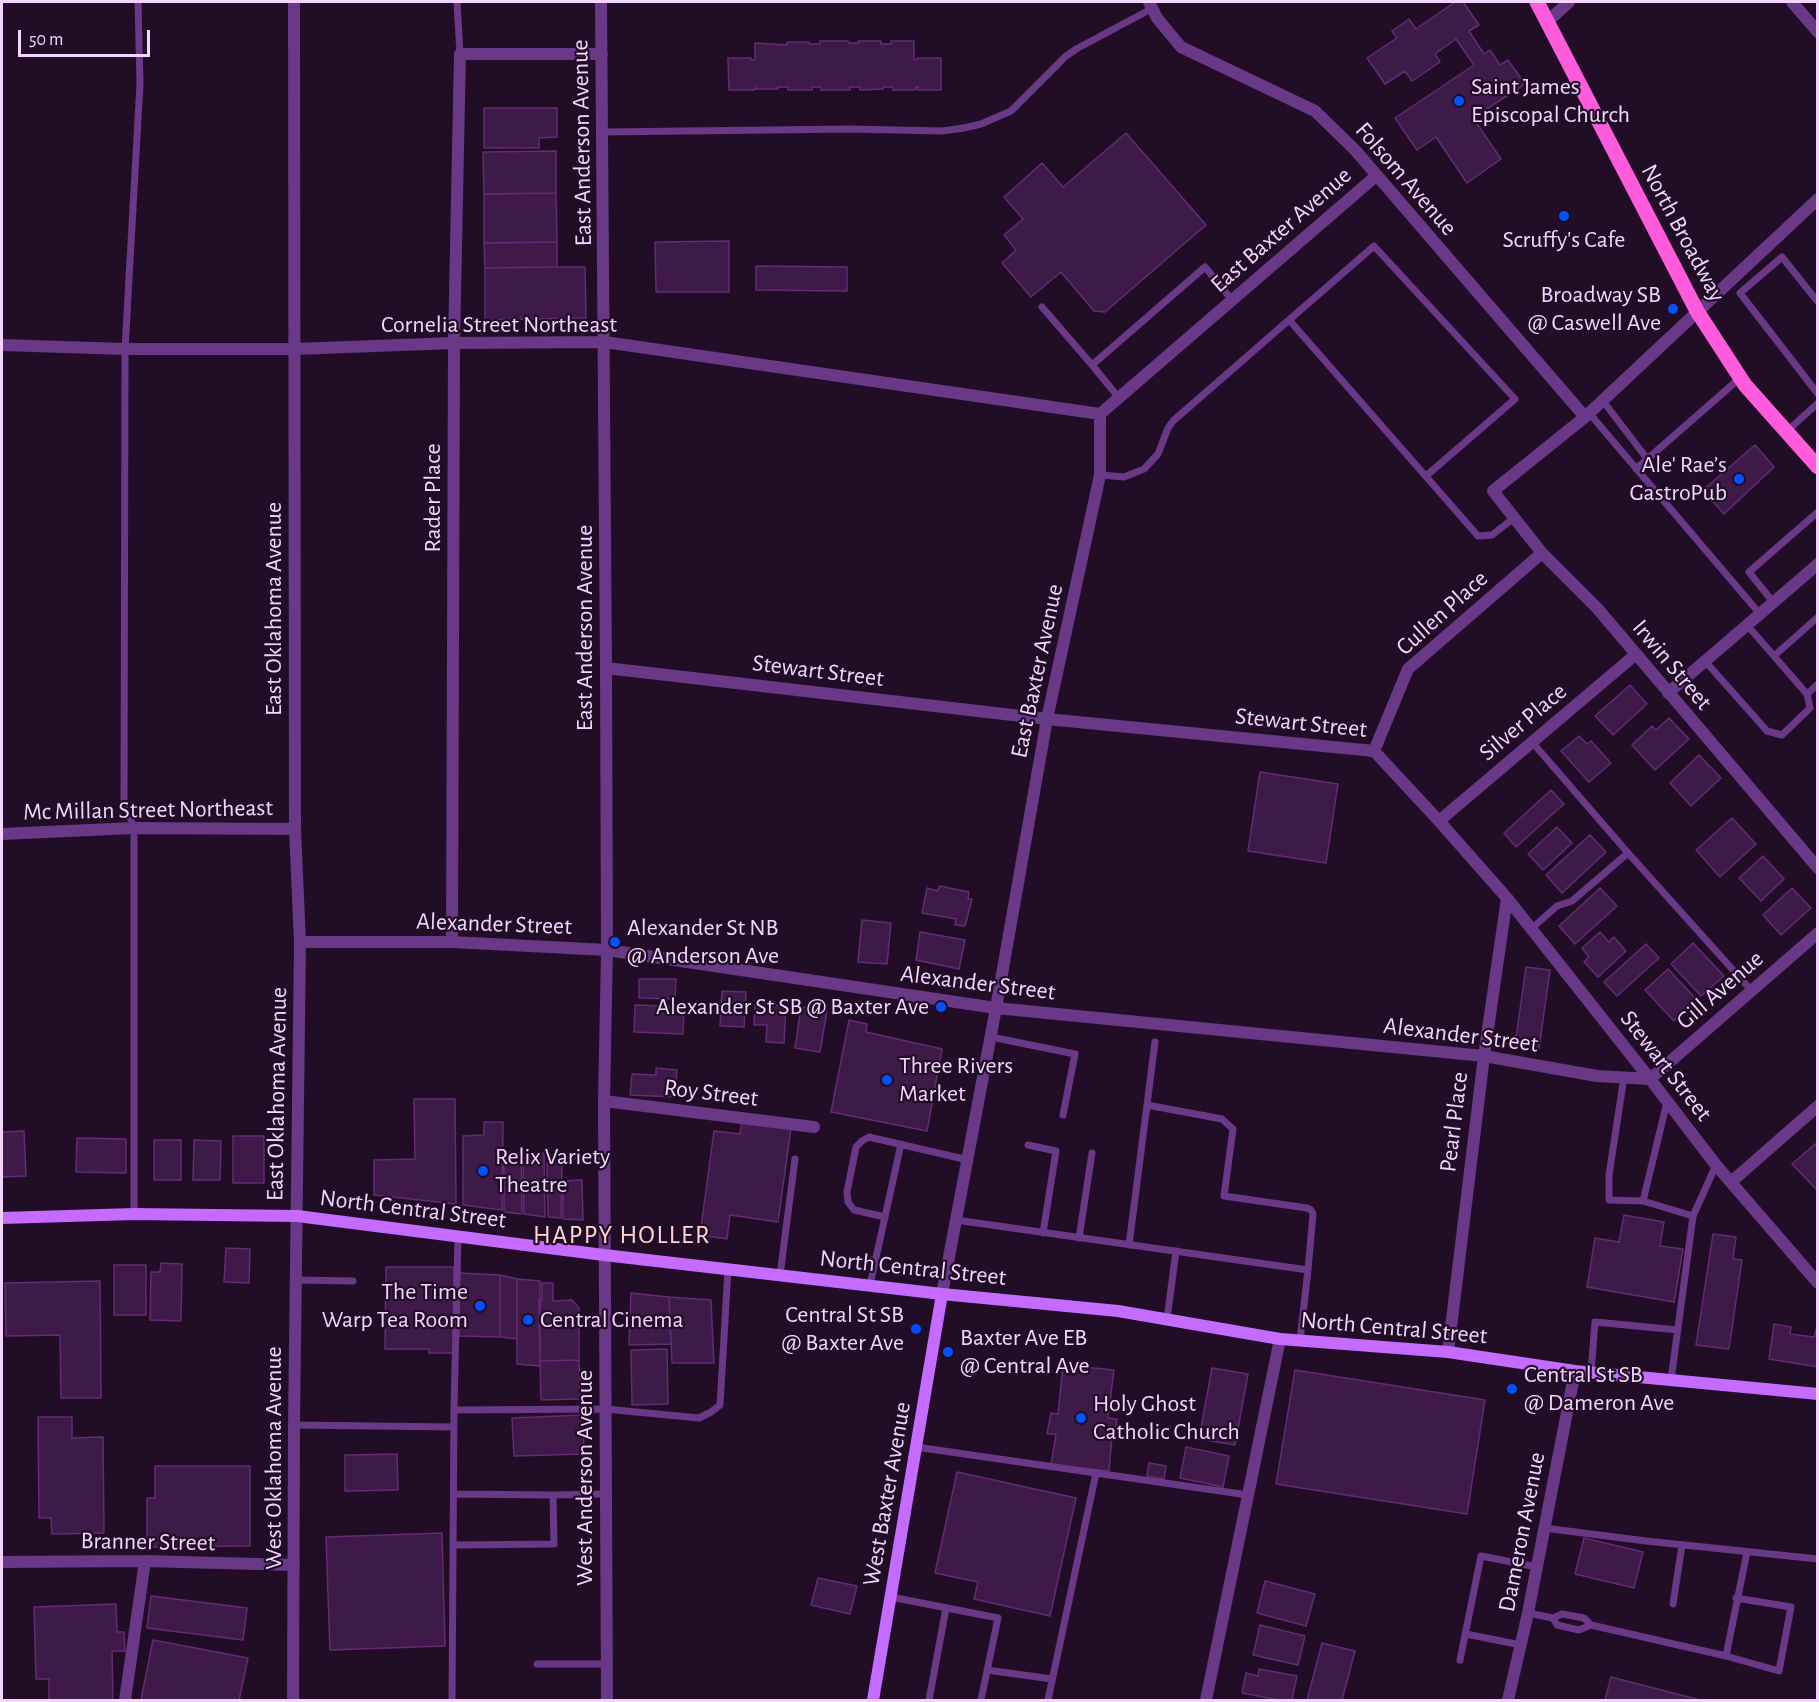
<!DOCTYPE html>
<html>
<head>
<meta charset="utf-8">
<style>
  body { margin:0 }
  #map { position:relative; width:1819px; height:1702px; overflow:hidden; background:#210e26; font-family:"Alegreya Sans",sans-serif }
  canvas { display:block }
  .frame { position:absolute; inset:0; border:3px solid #f2d4ff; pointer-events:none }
  .scale { position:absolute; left:18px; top:30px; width:132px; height:27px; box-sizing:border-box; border:3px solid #f2d4ff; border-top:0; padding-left:8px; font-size:18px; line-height:21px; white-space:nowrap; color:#f2d4ff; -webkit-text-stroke:4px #210e26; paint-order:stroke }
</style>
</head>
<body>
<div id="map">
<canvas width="1819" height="1702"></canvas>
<div class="frame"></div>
<div class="scale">50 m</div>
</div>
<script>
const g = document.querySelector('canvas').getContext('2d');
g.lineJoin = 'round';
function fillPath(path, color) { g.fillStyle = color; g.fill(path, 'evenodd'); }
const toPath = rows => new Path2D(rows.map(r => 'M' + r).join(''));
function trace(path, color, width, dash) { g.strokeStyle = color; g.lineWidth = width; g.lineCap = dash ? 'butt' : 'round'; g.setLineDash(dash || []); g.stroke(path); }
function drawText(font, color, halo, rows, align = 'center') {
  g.font = font + ' "Alegreya Sans",sans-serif'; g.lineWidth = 4.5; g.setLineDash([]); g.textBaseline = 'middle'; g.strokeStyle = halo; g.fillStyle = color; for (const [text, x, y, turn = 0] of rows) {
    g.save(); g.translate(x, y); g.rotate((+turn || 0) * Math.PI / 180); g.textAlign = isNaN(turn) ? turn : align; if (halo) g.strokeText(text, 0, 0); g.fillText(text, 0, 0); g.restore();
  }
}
const building = toPath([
  [1455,2,1463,2,1479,25,1469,31,1484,54,1490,50,1500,65,1508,60,1525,84,1473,118,1501,159,1467,183,1436,137,1417,150,1395,118,1474,65,1456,39,1435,54,1440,62,1412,81,1405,71,1385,84,1367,58,1397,38,1392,31,1409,19,1416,29,1455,2],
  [820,41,848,41,849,43,858,43,858,41,881,41,881,44,891,44,891,41,914,41,914,60,917,60,917,58,941,58,941,90,917,90,918,87,916,87,915,90,893,90,893,87,883,87,883,89,860,90,860,87,850,87,850,90,821,90,821,87,812,87,812,90,788,90,788,87,778,87,778,89,755,89,755,87,754,90,729,90,728,58,751,58,751,60,755,60,755,43,787,45,787,42,809,42,809,44,820,44,820,41],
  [484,108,557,108,557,137,539,138,539,148,484,148,484,108],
  [1126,133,1206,225,1105,312,1094,311,1061,272,1031,297,1002,263,1016,250,1004,235,1023,219,1004,197,1042,163,1063,187,1126,133],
  [556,151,556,193,484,194,483,152,556,151],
  [556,193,557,242,484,243,484,194,556,193],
  [729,241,729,292,656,292,655,242,729,241],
  [557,242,557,267,485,268,484,243,557,242],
  [756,266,847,267,847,291,756,290,756,266],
  [557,267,585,267,586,318,485,320,485,268,557,267],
  [1755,445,1774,467,1724,514,1703,490,1755,445],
  [1630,685,1647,704,1613,735,1595,716,1630,685],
  [1669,718,1689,739,1655,770,1632,745,1652,726,1656,730,1669,718],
  [1579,736,1587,744,1591,741,1611,763,1589,782,1561,751,1579,736],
  [1699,755,1721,778,1691,806,1670,783,1699,755],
  [1260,772,1338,784,1326,863,1248,851,1260,772],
  [1551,790,1564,804,1516,847,1504,833,1551,790],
  [1732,818,1756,844,1720,877,1696,850,1732,818],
  [1557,827,1572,843,1543,870,1528,854,1557,827],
  [1590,835,1606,852,1562,893,1546,875,1590,835],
  [1763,856,1784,879,1761,901,1739,878,1763,856],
  [940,886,969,892,968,899,972,899,965,926,955,925,956,919,922,913,927,888,937,891,940,886],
  [1600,888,1617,906,1575,944,1559,926,1600,888],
  [1792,888,1811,908,1781,935,1763,915,1792,888],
  [862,920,891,923,887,964,858,962,862,920],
  [920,932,965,940,959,969,916,960,920,932],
  [1600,932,1609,942,1614,937,1626,951,1598,977,1584,962,1589,957,1582,948,1600,932],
  [1693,943,1724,976,1701,996,1671,964,1693,943],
  [1646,944,1659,958,1617,996,1604,982,1646,944],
  [1526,967,1550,970,1539,1049,1515,1045,1526,967],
  [1668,969,1697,1000,1674,1021,1645,990,1668,969],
  [639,979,676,979,675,999,639,998,639,979],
  [722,991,746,992,744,1027,720,1026,722,991],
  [755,1004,786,1006,784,1043,766,1042,767,1025,754,1025,755,1004],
  [635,1005,684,1007,683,1034,634,1032,635,1005],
  [801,1007,827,1011,820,1052,795,1048,801,1007],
  [849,1020,867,1024,866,1032,942,1049,927,1131,831,1112,849,1020],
  [656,1068,677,1070,675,1097,630,1095,632,1074,656,1075,656,1068],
  [414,1099,455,1099,456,1204,374,1195,374,1160,415,1159,414,1099],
  [484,1122,503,1122,502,1210,463,1205,463,1136,484,1135,484,1122],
  [742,1122,791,1128,778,1222,730,1215,727,1239,700,1235,714,1131,740,1134,742,1122],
  [24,1131,26,1176,2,1177,2,1132,24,1131],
  [233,1136,264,1136,264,1183,233,1183,233,1136],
  [77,1138,126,1139,126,1173,76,1172,77,1138],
  [154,1140,181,1140,181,1180,154,1180,154,1140],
  [194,1140,221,1141,220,1180,193,1180,194,1140],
  [1815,1144,1818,1147,1818,1191,1792,1164,1815,1144],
  [504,1152,521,1153,522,1214,504,1212,504,1152],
  [523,1153,544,1153,545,1217,524,1214,523,1153],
  [547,1162,562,1162,561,1218,548,1217,547,1162],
  [582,1180,583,1220,563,1219,563,1181,582,1180],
  [1624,1215,1664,1222,1660,1246,1683,1249,1674,1302,1587,1287,1595,1238,1619,1242,1624,1215],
  [1713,1234,1736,1237,1733,1259,1742,1260,1729,1349,1696,1345,1713,1234],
  [226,1248,250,1249,249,1283,224,1282,226,1248],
  [161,1263,182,1264,181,1321,150,1320,151,1272,160,1272,161,1263],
  [114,1265,146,1265,146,1315,114,1315,114,1265],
  [386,1267,454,1267,454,1353,429,1353,429,1349,385,1349,386,1267],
  [459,1273,500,1275,500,1337,459,1336,459,1273],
  [500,1275,517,1279,517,1339,500,1337,500,1275],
  [517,1279,540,1281,540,1366,517,1364,517,1279],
  [100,1281,101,1398,61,1398,60,1335,6,1336,5,1283,100,1281],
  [542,1283,553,1283,553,1301,572,1300,579,1308,579,1360,540,1361,539,1300,542,1300,542,1283],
  [631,1293,669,1297,671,1344,629,1345,631,1293],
  [669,1297,711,1300,714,1363,672,1363,669,1297],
  [1774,1324,1791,1327,1790,1334,1814,1337,1818,1324,1818,1367,1769,1359,1774,1324],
  [667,1349,668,1404,632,1405,631,1350,667,1349],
  [579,1360,580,1399,541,1400,540,1361,579,1360],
  [1063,1365,1114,1370,1108,1418,1117,1419,1114,1437,1112,1437,1109,1471,1051,1465,1056,1434,1047,1434,1051,1413,1058,1414,1063,1365],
  [1212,1368,1248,1374,1235,1445,1199,1439,1212,1368],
  [1295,1370,1485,1400,1467,1514,1276,1484,1295,1370],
  [583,1415,584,1454,514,1456,512,1418,583,1415],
  [38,1417,72,1417,72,1438,103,1437,104,1533,52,1534,51,1518,39,1518,38,1417],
  [1186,1447,1229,1456,1223,1487,1180,1478,1186,1447],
  [397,1454,398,1490,345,1491,345,1455,397,1454],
  [1149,1463,1166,1466,1164,1479,1147,1476,1149,1463],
  [155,1466,250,1466,250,1546,147,1547,147,1498,155,1498,155,1466],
  [957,1472,1076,1498,1050,1616,974,1599,978,1582,935,1573,957,1472],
  [442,1533,445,1646,330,1650,326,1537,442,1533],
  [1584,1538,1643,1552,1634,1588,1575,1574,1584,1538],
  [818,1578,857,1586,850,1614,811,1605,818,1578],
  [1265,1581,1315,1594,1306,1626,1257,1613,1265,1581],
  [151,1596,247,1608,243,1640,147,1628,151,1596],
  [116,1604,117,1632,124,1632,125,1651,112,1651,113,1700,49,1700,49,1679,36,1679,34,1607,116,1604],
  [1260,1625,1305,1636,1298,1665,1253,1655,1260,1625],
  [153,1640,248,1658,239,1700,141,1700,153,1640],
  [1322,1643,1355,1651,1342,1700,1307,1700,1322,1643],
  [1259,1669,1297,1676,1292,1700,1279,1700,1242,1693,1246,1673,1258,1676,1259,1669],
  [1611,1677,1700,1700,1605,1700,1611,1677]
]);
const lane = toPath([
  [457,2,460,54],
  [603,132,850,129,942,131,964,128,981,124,1011,111,1066,56,1078,48,1153,8],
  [1818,302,1782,257,1740,293,1818,394],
  [1042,307,1092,365],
  [1290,321,1478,536,1492,535,1514,518],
  [1119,398,1092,365,1205,267,1232,300],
  [1603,401,1648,460],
  [1589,413,1760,614],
  [1786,432,1818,403],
  [1636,469,1740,378],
  [1100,475,1124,477,1144,469,1158,454,1168,428,1173,421,1374,246,1515,399,1426,476],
  [1773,602,1749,572,1818,512],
  [1774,656,1818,617],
  [1705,661,1767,731,1782,735,1810,708,1807,694,1747,625],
  [1807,694,1818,684],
  [1532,742,1628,853,1751,990],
  [1531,929,1557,906,1572,901,1628,853],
  [991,1037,1075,1054,1063,1115],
  [1155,1042,1147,1105,1222,1119,1233,1129,1224,1196,1307,1208,1311,1210,1313,1214,1308,1270],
  [1624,1077,1609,1175,1609,1200,1643,1201],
  [1667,1102,1643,1201,1693,1216],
  [1028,1145,1056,1151,1043,1233],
  [134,1214,134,828,124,802,125,349,140,84,138,2],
  [885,1217,854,1210,848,1202,847,1192,856,1147,862,1141,869,1137,968,1160],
  [956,1220,1308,1270,1300,1340],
  [1079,1238,1092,1153],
  [1129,1245,1147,1105],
  [780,1275,795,1159],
  [297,1280,353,1281],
  [870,1285,901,1144],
  [1167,1319,1176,1251],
  [1591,1372,1595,1322,1678,1330],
  [1671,1380,1693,1216,1716,1165],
  [454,1410,605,1409,699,1418,711,1412,720,1405,728,1269],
  [294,1425,454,1427],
  [916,1447,1248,1495],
  [454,1494,553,1495],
  [1544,1528,1646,1541,1818,1559],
  [454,1545,554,1544,553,1495,606,1494],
  [891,1597,998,1618,981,1700],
  [1673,1604,1682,1545],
  [1528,1613,1553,1618],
  [1591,1625,1579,1630,1557,1625,1553,1618,1562,1614,1584,1618,1591,1625,1726,1656,1747,1552],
  [1466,1634,1521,1645],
  [1726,1656,1779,1671,1791,1607,1736,1598],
  [1460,1660,1481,1556,1537,1567],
  [537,1664,607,1664],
  [987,1670,1052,1679],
  [452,1700,454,1410,458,1236],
  [929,1700,946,1608],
  [1048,1700,1096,1473]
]);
const street = toPath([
  [601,2,606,668,607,950,604,1101,607,1700],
  [1149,2,1157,18,1181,47,1315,111,1355,150,1585,417],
  [1792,2,1818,32],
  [1547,22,1569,2],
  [1818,199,1585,417,1493,491,1542,553,1597,608,1818,868],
  [2,345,125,349,295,349,454,343,605,342,1100,414],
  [606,668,1047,719,1374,751,1439,821,1507,898,1650,1079,1716,1165,1818,1283],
  [1668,693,1818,564],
  [1374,751,1408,669,1542,553],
  [1439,821,1635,655],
  [2,834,134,828,295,829],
  [300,942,452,942,607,950,996,1008,1484,1056,1597,1076,1650,1079,1818,933],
  [452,942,454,343,460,54,602,54],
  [604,1101,814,1127],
  [1731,1182,1818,1106],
  [942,1294,996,1008,1047,719,1100,475,1100,414,1376,176],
  [1448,1352,1484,1056,1507,898],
  [2,1562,145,1561,294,1565],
  [125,1700,145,1561],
  [293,1700,294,1425,300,942,295,829,294,2],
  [1206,1700,1280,1339],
  [1508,1700,1528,1613,1575,1371]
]);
const secondary = toPath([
  [2,1218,134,1214,297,1216,604,1255,942,1294,1118,1311,1280,1339,1448,1352,1575,1371,1818,1394],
  [873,1700,942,1294]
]);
const primary = toPath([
  [1537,2,1697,311,1745,385,1818,467]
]);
const markers = [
  [1459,101,6,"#0051ff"],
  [1564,216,6,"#0051ff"],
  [1673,309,6,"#0051ff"],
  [1739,479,6,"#0051ff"],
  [615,942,6,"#0051ff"],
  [941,1007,6,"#0051ff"],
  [887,1080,6,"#0051ff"],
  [483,1171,6,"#0051ff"],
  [480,1306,6,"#0051ff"],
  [528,1320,6,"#0051ff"],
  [916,1329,6,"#0051ff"],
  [948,1352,6,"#0051ff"],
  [1512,1389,6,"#0051ff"],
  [1081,1418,6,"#0051ff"]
];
const poiNames = [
  ["Saint James",1471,87],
  ["Episcopal Church",1471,115],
  ["Scruffy's Cafe",1564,240,"center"],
  ["Broadway SB",1661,295,"right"],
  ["@ Caswell Ave",1661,323,"right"],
  ["Ale' Rae’s",1727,465,"right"],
  ["GastroPub",1727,493,"right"],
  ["Alexander St NB",627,928],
  ["@ Anderson Ave",627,956],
  ["Alexander St SB @ Baxter Ave",929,1007,"right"],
  ["Three Rivers",899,1066],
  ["Market",899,1094],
  ["Relix Variety",495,1157],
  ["Theatre",495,1185],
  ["The Time",468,1292,"right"],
  ["Warp Tea Room",468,1320,"right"],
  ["Central St SB",904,1315,"right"],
  ["@ Baxter Ave",904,1343,"right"],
  ["Central Cinema",540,1320],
  ["Baxter Ave EB",960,1338],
  ["@ Central Ave",960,1366],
  ["Central St SB",1524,1375],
  ["@ Dameron Ave",1524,1403],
  ["Holy Ghost",1093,1404],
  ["Catholic Church",1093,1432]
];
const streetNames = [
  ["East Anderson Avenue",582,143,-91],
  ["Folsom Avenue",1406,179,49],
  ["East Baxter Avenue",1281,230,-41],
  ["North Broadway",1683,233,62],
  ["Cornelia Street Northeast",499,325],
  ["Rader Place",433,498,-90],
  ["East Oklahoma Avenue",274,609,-90],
  ["Cullen Place",1442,613,-42],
  ["East Anderson Avenue",585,628,-90],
  ["Irwin Street",1672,665,50],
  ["Stewart Street",818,671,7],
  ["East Baxter Avenue",1037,671,-78],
  ["Silver Place",1523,722,-40],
  ["Stewart Street",1301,723,6],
  ["Mc Millan Street Northeast",148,810,-1],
  ["Alexander Street",494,924,2],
  ["Alexander Street",978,983,7],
  ["Gill Avenue",1720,990,-41],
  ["Alexander Street",1461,1035,7],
  ["Stewart Street",1666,1066,52],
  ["Roy Street",711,1093,7],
  ["East Oklahoma Avenue",277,1094,-89],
  ["Pearl Place",1454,1122,-83],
  ["North Central Street",413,1209,7],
  ["North Central Street",913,1268,6],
  ["North Central Street",1394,1328,5],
  ["West Oklahoma Avenue",274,1458,-90],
  ["West Anderson Avenue",585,1478,-90],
  ["West Baxter Avenue",887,1494,-80],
  ["Dameron Avenue",1522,1532,-79],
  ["Branner Street",148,1542,1]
];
const neighbourhoodNames = [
  ["HAPPY HOLLER",622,1235]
];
fillPath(building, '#3e1a48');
trace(building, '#642b74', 1.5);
trace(lane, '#693887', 7);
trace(street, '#693887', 12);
trace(secondary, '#c56bff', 12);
trace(primary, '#ff5bdd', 15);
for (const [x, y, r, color] of markers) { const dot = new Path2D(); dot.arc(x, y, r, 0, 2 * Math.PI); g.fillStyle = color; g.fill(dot); trace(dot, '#210e26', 2); }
drawText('24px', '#f2d4ff', '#210e26', poiNames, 'left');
drawText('24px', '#f2d4ff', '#210e26', streetNames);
g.letterSpacing = '1.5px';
drawText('26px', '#ffd6d8', '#210e26', neighbourhoodNames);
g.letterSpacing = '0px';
</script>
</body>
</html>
